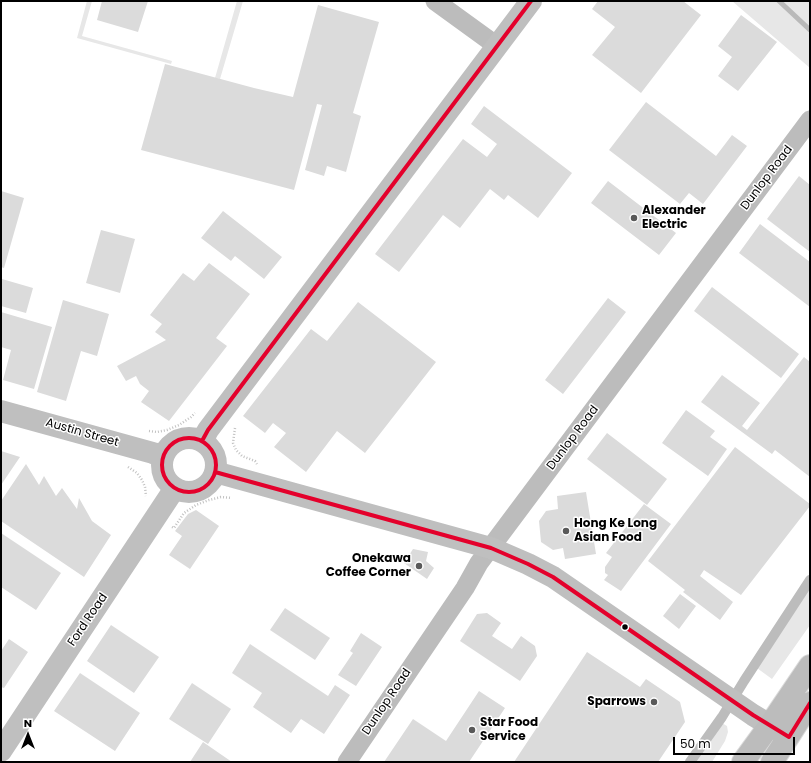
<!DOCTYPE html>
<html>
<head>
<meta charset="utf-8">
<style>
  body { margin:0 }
  #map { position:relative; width:811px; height:763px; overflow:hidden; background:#fff; font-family:Poppins,sans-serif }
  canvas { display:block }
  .frame { position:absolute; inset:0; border:2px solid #000; pointer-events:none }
  .north { position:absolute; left:8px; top:715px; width:40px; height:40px; -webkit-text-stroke:3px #fff; paint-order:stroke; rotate:0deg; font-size:11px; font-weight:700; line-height:16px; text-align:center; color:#000 }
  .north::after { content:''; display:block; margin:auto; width:14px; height:18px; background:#000; clip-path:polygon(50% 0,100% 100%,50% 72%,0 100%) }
  .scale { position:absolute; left:673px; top:737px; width:122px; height:18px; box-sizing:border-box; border:2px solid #000; border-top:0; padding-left:5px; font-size:12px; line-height:14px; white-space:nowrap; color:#000; -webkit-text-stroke:3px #fff; paint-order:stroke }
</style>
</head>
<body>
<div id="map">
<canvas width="811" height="763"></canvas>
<div class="frame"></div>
<div class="north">N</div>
<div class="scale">50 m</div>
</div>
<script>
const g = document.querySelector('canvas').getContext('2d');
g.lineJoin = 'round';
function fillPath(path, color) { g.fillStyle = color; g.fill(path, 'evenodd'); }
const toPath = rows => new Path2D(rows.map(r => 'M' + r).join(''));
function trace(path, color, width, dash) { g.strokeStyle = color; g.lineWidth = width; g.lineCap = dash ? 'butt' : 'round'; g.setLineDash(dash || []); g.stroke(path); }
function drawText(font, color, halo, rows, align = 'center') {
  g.font = font + ' Poppins,sans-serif'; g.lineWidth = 3; g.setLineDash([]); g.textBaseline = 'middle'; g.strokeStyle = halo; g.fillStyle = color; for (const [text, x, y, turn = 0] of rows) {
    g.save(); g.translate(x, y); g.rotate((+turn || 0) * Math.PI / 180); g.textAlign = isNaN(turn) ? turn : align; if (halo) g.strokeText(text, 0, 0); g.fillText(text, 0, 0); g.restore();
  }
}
const green = toPath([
  [87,1,92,1,82,36,172,61,171,64,77,38],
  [237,1,243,1,220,79,215,78],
  [732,1,810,1,810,68],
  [810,579,810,625,772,679,750,663],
  [722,723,727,726,728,732,725,741,712,762,687,762]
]);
const stream = toPath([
  [779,1,810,30]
]);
const building = toPath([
  [102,1,148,1,138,32,97,20],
  [598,1,683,1,701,15,641,93,592,55,615,27,592,9],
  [318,5,379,22,353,113,361,116,346,172,327,166,324,176,305,170,322,105,317,104,294,190,141,150,165,64,254,88,293,97],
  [741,15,777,42,738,91,718,76,732,57,718,46],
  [646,102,716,156,732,135,747,146,703,204,689,193,680,204,609,150],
  [484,106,572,173,538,218,508,195,504,200,490,189,460,228,443,215,399,272,375,254,463,139,487,157,497,144,471,124],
  [799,176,810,185,810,252,767,219],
  [608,181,676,233,659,255,591,203],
  [1,191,24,198,4,268,1,267],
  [223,211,282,257,264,279,235,256,231,261,201,238],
  [760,224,810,262,810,307,739,253],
  [101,230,135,239,120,293,86,283],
  [209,263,250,294,216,338,227,346,169,421,141,402,149,391,140,384,136,376,126,381,117,366,166,340,155,332,162,324,150,315,183,273,194,281],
  [2,279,33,288,26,313,1,306],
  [712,287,799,354,781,378,694,311],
  [608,298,626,312,563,394,545,380],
  [63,300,109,314,97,356,81,351,66,401,37,392],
  [358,302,436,362,365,453,337,431,306,472,274,447,286,433,273,423,265,433,243,416,311,329,327,341],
  [1,312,52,327,34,389,3,380,11,350,1,347],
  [804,357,810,362,810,477,775,450,772,454,701,402,722,375,760,403,742,426,747,430],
  [686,410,715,431,710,437,727,449,708,476,662,443],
  [607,433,667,479,647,505,587,459],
  [735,447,810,504,810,506,741,595,704,570,700,576,733,602,720,620,683,592,685,590,648,561],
  [1,451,20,457,1,485],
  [26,464,39,485,44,476,56,496,62,488,77,509,79,498,92,521,111,535,84,577,1,521,1,501],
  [586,492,596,554,565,559,563,548,553,550,541,542,539,521,546,511,558,509,557,496],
  [644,504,671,524,621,591,604,580,608,575,605,573,605,567,612,557,606,553],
  [196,510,219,526,190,569,169,555,182,536,175,531,188,514],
  [1,533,61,573,36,610,1,587],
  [413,549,428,552,426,561,434,568,427,579,404,563],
  [680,594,696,606,679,629,663,616],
  [285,608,330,638,315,660,270,630],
  [487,613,501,623,492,636,512,649,521,636,535,646,537,656,520,681,460,641,477,614],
  [111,625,159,657,134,693,87,661],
  [361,633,382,647,356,686,338,675,353,653,350,651],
  [9,639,28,652,4,688,1,687,1,651],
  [250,644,328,696,335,685,350,695,324,734,301,719,291,733,253,707,262,693,232,673],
  [587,652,640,687,646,679,680,702,685,722,658,762,514,762],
  [80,673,140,713,115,751,54,711],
  [192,683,231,709,208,744,169,719],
  [479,691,505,708,469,762,384,762,413,719,446,741],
  [203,742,232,762,190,762]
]);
const path = toPath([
  [235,428,233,443,236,450,242,456,255,461,257,464],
  [149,431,157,432,167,430,179,425,191,417,195,413],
  [128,467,137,473,142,480,145,487,146,496],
  [172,527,174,528,184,513,196,505,209,500,221,497,232,498]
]);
const lane = toPath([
  [690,762,722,717,744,681,810,580]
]);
const street = toPath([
  [435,1,497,46],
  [347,762,465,588,479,563,810,120]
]);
const secondary = toPath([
  [1,411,153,453,163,457],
  '162 465a27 27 0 1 1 54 0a27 27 0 1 1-54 0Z',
  [202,441,208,430,531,1],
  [215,472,491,548,528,564,553,577,753,715,786,735],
  [1,751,175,488]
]);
const highway = toPath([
  [743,762,770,725,810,666],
  [772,762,810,703]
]);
const bus1 = toPath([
  '162 465a27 27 0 1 1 54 0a27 27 0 1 1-54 0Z',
  [202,441,208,430,531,1],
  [215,472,491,548,528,564,553,577,753,715,789,737,810,703]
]);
const markers = [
  [634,218,4,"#595959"],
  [566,531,4,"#595959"],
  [419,566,4,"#595959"],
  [625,627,3.5,"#000"],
  [654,702,4,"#595959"],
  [472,730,4,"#595959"]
];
const streetNames = [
  ["Dunlop Road",767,178,-53],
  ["Austin Street",82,433,16],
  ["Dunlop Road",573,438,-53],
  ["Ford Road",88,620,-56],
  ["Dunlop Road",387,702,-56]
];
const poiNames = [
  ["Alexander",642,211],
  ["Electric",642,225],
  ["Hong Ke Long",574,524],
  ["Asian Food",574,538],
  ["Onekawa",411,559,"right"],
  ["Coffee Corner",411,573,"right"],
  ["Sparrows",646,702,"right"],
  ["Star Food",480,723],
  ["Service",480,737]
];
fillPath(green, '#e7e7e7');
trace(stream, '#b9b9b9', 5);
fillPath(building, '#dbdbdb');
trace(highway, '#dbdbdb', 24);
trace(path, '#c2c2c2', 2.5, [1, 2]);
trace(lane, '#bcbcbc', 10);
trace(street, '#bcbcbc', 19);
trace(secondary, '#bfbfbf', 22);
trace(highway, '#bcbcbc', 22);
trace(bus1, '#e4002b', 4);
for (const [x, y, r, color] of markers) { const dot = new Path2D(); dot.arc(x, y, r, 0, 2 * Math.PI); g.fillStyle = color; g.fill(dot); trace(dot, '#fff', 1.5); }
drawText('12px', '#000', '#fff', streetNames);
drawText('bold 12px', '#000', '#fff', poiNames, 'left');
</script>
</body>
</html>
